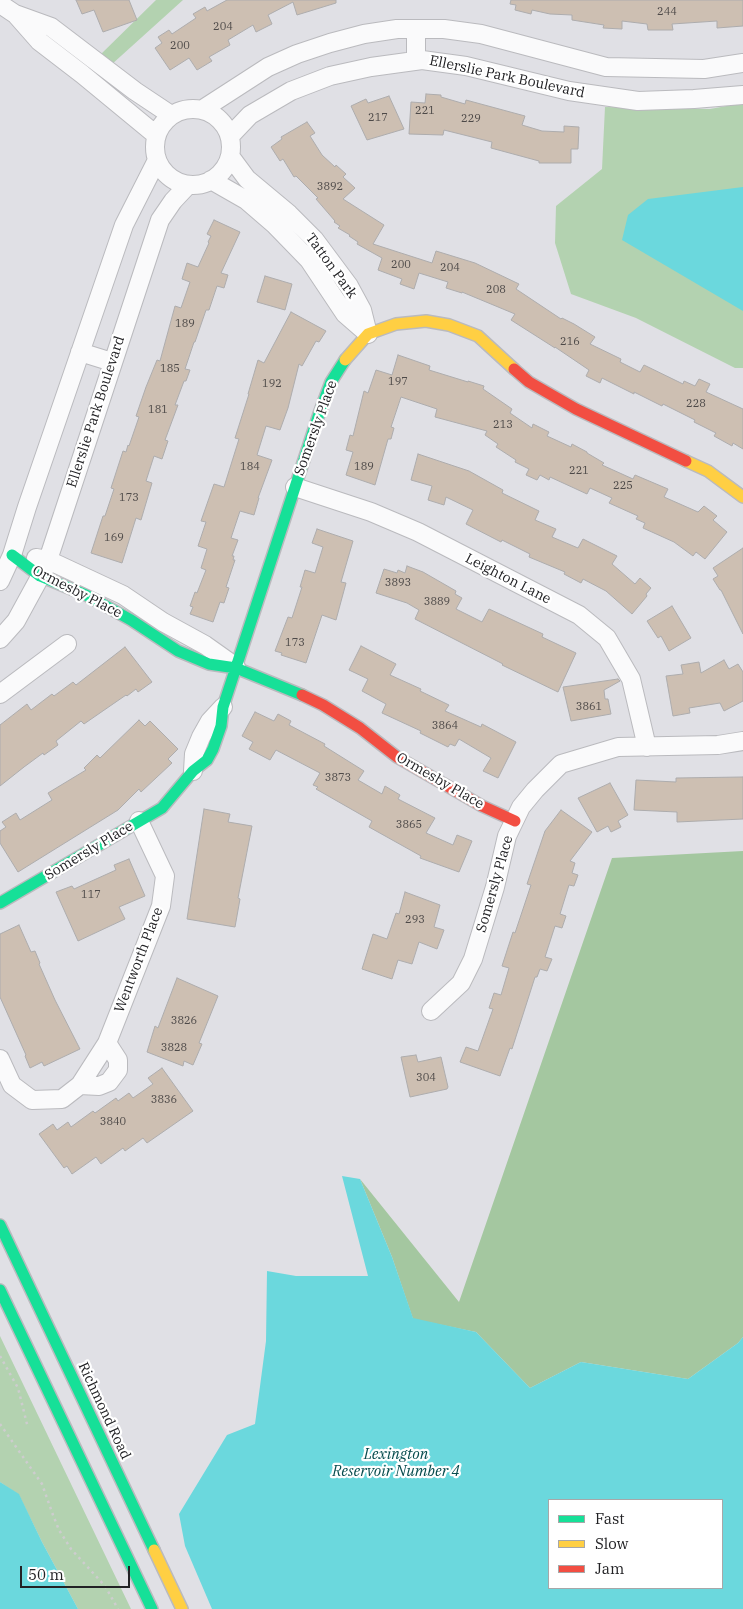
<!DOCTYPE html>
<html>
<head>
<meta charset="utf-8">
<style>
  body { margin:0 }
  #map { position:relative; width:743px; height:1609px; overflow:hidden; background:#e0e0e5; font-family:"IBM Plex Serif",serif }
  canvas { display:block }
  .legend { position:absolute; left:548px; top:1499px; width:175px; height:90px; box-sizing:border-box; background:#fff; border:1px solid #a7a7a8; margin:0; padding:6px 9px; list-style:none; font-size:15px; color:#222225 }
  .legend li { display:flex; align-items:center; gap:10px; height:25px }
  .legend b { width:25px; border:1px solid #a7a7a8 }
  .scale { position:absolute; left:20px; top:1566px; width:110px; height:22px; box-sizing:border-box; border:2px solid #222225; border-top:0; padding-left:6px; font-size:15px; line-height:18px; white-space:nowrap; color:#222225; -webkit-text-stroke:4px #fff; paint-order:stroke }
</style>
</head>
<body>
<div id="map">
<canvas width="743" height="1609"></canvas>
<ul class="legend">
<li><b style="height:6px;background:#16e098"></b>Fast</li>
<li><b style="height:6px;background:#ffcf43"></b>Slow</li>
<li><b style="height:6px;background:#f24e42"></b>Jam</li>
</ul>
<div class="scale">50 m</div>
</div>
<script>
const g = document.querySelector('canvas').getContext('2d');
g.lineJoin = 'round';
function fillPath(path, color) { g.fillStyle = color; g.fill(path, 'evenodd'); }
const toPath = rows => new Path2D(rows.map(r => 'M' + r).join(''));
function trace(path, color, width, dash) { g.strokeStyle = color; g.lineWidth = width; g.lineCap = dash ? 'butt' : 'round'; g.setLineDash(dash || []); g.stroke(path); }
function drawText(font, color, halo, rows, align = 'center') {
  g.font = font + ' "IBM Plex Serif",serif'; g.lineWidth = 4.5; g.setLineDash([]); g.textBaseline = 'middle'; g.strokeStyle = halo; g.fillStyle = color; for (const [text, x, y, turn = 0] of rows) {
    g.save(); g.translate(x, y); g.rotate((+turn || 0) * Math.PI / 180); g.textAlign = isNaN(turn) ? turn : align; if (halo) g.strokeText(text, 0, 0); g.fillText(text, 0, 0); g.restore();
  }
}
const green = toPath([
  [156,0,183,0,111,65,99,56],
  [743,103,743,368,735,368,636,318,571,294,555,243,556,206,602,169,605,107,710,109],
  [0,1336,131,1609,78,1609,42,1542,19,1495,0,1482]
]);
const forest = toPath([
  [743,851,743,1337,738,1343,688,1379,581,1362,530,1388,476,1332,413,1319,392,1257,360,1179,459,1302,612,858]
]);
const water = toPath([
  [743,187,743,311,622,240,628,215,648,199],
  [342,1176,360,1179,392,1257,413,1318,476,1332,530,1388,581,1362,688,1379,738,1343,743,1337,743,1609,212,1609,185,1546,179,1514,227,1435,255,1424,266,1341,267,1271,296,1276,368,1276],
  [549,1500,722,1500,722,1588,549,1588],
  [0,1482,19,1494,42,1542,78,1609,0,1609]
]);
const building = toPath([
  [76,0,129,0,137,20,103,32,94,10,82,14,76,0],
  [227,0,336,0,336,3,297,15,293,2,268,15,272,24,256,32,253,25,228,40,230,45,209,57,212,61,197,70,189,58,170,70,155,48,162,43,158,37,169,30,172,34,196,18,193,14,205,7,207,11,227,0],
  [511,0,743,0,743,26,717,28,717,21,672,24,673,30,648,30,647,24,622,21,622,29,603,28,604,25,572,20,572,15,550,14,532,10,531,14,515,10,516,5,510,4,511,0],
  [426,94,441,95,441,97,465,104,466,100,525,116,522,125,542,131,564,132,564,126,579,127,578,149,571,149,571,163,539,163,539,161,491,148,492,142,444,130,443,135,409,134,411,102,425,103,426,94],
  [389,96,404,129,367,140,351,106,366,99,368,103,389,96],
  [307,122,315,133,310,136,322,155,335,167,336,165,346,174,343,177,355,188,343,199,384,225,373,244,432,263,436,251,475,263,519,284,516,289,561,319,562,318,574,324,595,337,590,344,621,359,620,362,640,372,644,365,683,384,684,381,695,386,699,379,710,384,706,392,743,409,743,449,733,443,732,446,714,436,716,433,694,422,695,420,663,404,662,406,634,392,634,394,602,378,600,383,586,376,589,370,555,347,555,348,511,320,515,314,462,292,462,293,446,288,448,282,419,273,414,289,400,284,402,279,378,270,382,258,357,244,358,242,349,236,350,235,338,228,340,226,334,222,335,221,316,199,318,198,296,176,294,177,283,159,280,161,271,147,282,139,281,137,307,122],
  [214,220,240,232,221,273,228,275,224,288,217,286,209,310,206,310,195,342,194,342,185,369,190,370,186,381,184,381,175,405,178,405,165,440,168,441,162,459,154,456,146,481,152,483,141,520,136,518,122,563,91,553,103,516,105,516,114,489,111,488,123,451,126,452,128,445,129,446,139,417,136,416,146,387,157,360,160,361,175,306,181,308,190,282,182,279,187,263,198,267,209,243,208,242,211,236,207,234,214,220],
  [265,276,292,284,285,310,257,302,265,276],
  [291,312,326,331,319,342,316,341,302,366,299,364,288,408,280,430,266,426,257,455,272,460,258,498,259,498,254,515,240,511,231,538,238,540,232,556,234,556,233,560,235,560,226,587,229,588,224,603,220,602,213,622,190,614,193,607,190,606,195,592,197,593,206,570,201,568,207,549,198,546,206,522,201,521,214,484,224,487,239,439,235,438,249,394,248,394,258,360,264,363,291,312],
  [398,355,430,366,429,370,468,382,468,381,484,386,483,389,512,409,510,413,532,428,533,424,549,432,547,436,571,447,572,444,587,452,587,453,604,463,602,465,633,479,635,475,668,489,664,497,698,512,704,506,717,516,713,520,727,532,705,559,696,552,693,556,674,542,643,528,645,523,636,519,638,516,609,503,612,498,590,488,587,494,550,477,549,480,540,475,537,480,526,475,529,469,515,462,516,460,496,447,498,444,485,435,487,431,435,417,437,409,401,397,391,427,394,428,391,439,388,439,375,485,346,475,353,452,346,450,350,435,353,436,364,391,368,393,376,370,392,375,398,355],
  [418,454,469,471,503,490,502,493,539,511,535,520,556,529,552,537,578,548,583,539,617,556,612,564,635,584,640,578,651,588,646,594,647,596,632,614,606,591,583,579,581,583,564,574,565,572,529,557,530,554,502,540,501,542,466,524,473,510,446,497,444,505,428,500,432,486,411,480,418,454],
  [317,529,353,541,341,582,346,583,336,620,322,615,306,663,281,655,282,653,275,651,288,617,292,618,302,587,300,587,305,570,315,573,323,547,312,543,317,529],
  [743,548,743,634,721,590,720,590,713,579,718,576,713,568,743,548],
  [407,566,423,572,456,591,455,594,462,598,456,609,482,622,489,609,543,634,542,637,576,653,558,692,502,665,503,664,415,619,419,610,407,603,376,593,384,569,397,573,398,570,405,573,407,566],
  [672,606,691,638,669,651,661,636,658,638,647,621,672,606],
  [361,646,396,664,390,675,421,689,420,691,449,705,445,711,481,727,482,724,516,742,498,778,483,771,491,758,459,739,455,746,450,744,448,747,420,733,421,731,382,713,386,704,362,691,368,679,349,670,361,646],
  [125,647,152,682,138,692,136,689,127,696,126,695,84,724,81,721,56,741,58,745,44,755,43,753,24,767,0,786,0,725,27,704,31,710,52,694,54,696,73,682,76,685,125,647],
  [724,660,729,669,738,664,743,672,743,701,724,711,720,703,689,708,690,713,673,716,666,676,683,674,681,665,699,662,701,673,724,660],
  [618,679,620,681,604,690,605,699,608,699,611,714,571,721,563,687,618,679],
  [255,712,274,721,278,714,291,721,289,725,325,744,324,746,364,771,358,780,382,794,385,786,400,795,398,799,435,818,426,833,453,845,457,835,472,841,459,872,420,858,421,856,369,827,372,821,316,789,318,787,313,785,320,773,276,750,270,760,249,749,253,742,242,736,255,712],
  [139,720,145,726,150,721,178,749,168,759,172,763,141,792,139,789,118,810,18,872,0,843,0,831,6,827,2,822,16,813,20,820,52,800,48,793,86,770,84,768,97,755,100,758,139,720],
  [743,777,743,819,677,822,677,812,634,810,636,780,676,782,676,778,743,777],
  [610,783,628,815,618,821,621,827,611,832,608,826,597,832,578,798,610,783],
  [204,809,230,814,228,822,252,826,238,898,240,899,235,927,187,919,204,809],
  [561,810,592,832,570,861,575,863,572,873,578,875,574,886,569,885,560,914,566,916,562,928,555,926,545,957,552,959,547,971,540,969,537,977,535,977,512,1049,510,1048,500,1076,460,1062,466,1047,478,1051,493,1009,489,1008,494,993,501,995,509,968,502,966,513,932,515,933,531,885,527,884,545,831,561,810],
  [129,859,145,896,119,907,125,919,78,941,56,892,72,886,74,889,116,870,114,865,129,859],
  [405,892,440,905,434,927,444,930,437,949,419,942,412,964,398,960,392,979,362,969,373,934,387,939,396,913,399,914,405,892],
  [19,925,31,952,35,951,40,963,39,964,55,1000,80,1049,44,1066,42,1062,30,1068,25,1056,26,1055,0,997,0,934,19,925],
  [177,978,218,996,199,1043,202,1044,193,1065,184,1061,183,1066,147,1052,155,1026,158,1028,177,978],
  [416,1055,418,1062,441,1057,448,1087,447,1089,410,1097,401,1057,416,1055],
  [162,1068,193,1111,147,1143,143,1138,125,1151,123,1148,101,1164,96,1157,72,1174,67,1166,64,1168,39,1134,53,1124,57,1130,68,1122,71,1127,93,1111,95,1113,116,1098,118,1101,129,1093,133,1098,153,1084,148,1078,162,1068]
]);
const path = toPath([
  [0,1356,18,1388,28,1428],
  [0,1424,42,1484,53,1515,59,1530,71,1549,105,1586,118,1609]
]);
const street = toPath([
  [0,4,15,14,51,27,135,91,171,115],
  [17,16,39,41,82,74,156,135],
  [416,61,416,29],
  '155 147a38 38 0 1 1 76 0a38 38 0 1 1-76 0Z',
  [203,109,268,67,297,54,330,43,364,34,397,29,444,29,481,34,606,67,704,69,743,63],
  [230,136,250,115,291,91,330,76,371,67,422,60,466,66,569,91,638,101,694,99,743,95],
  [230,156,247,179,289,214,314,239,349,286,362,310,368,334],
  [211,180,246,200,275,225,309,260,345,314,368,334],
  [80,352,112,362],
  [295,487,371,512,418,532,579,615,607,638,631,679,647,747],
  [36,558,48,560,123,595,163,622,205,645,236,667],
  [0,581,12,555,27,507,124,225,157,160],
  [0,639,16,621,46,566,160,220,173,201,188,185],
  [0,694,67,644],
  [193,771,194,754,201,737,210,721,223,707],
  [431,1011,461,983,473,959,495,887,507,836,521,807,535,790,561,764,618,747,718,745,743,741],
  [0,1059,12,1085,32,1100,62,1099,80,1085,107,1043,161,906,165,876,139,821],
  [80,1085,99,1086,109,1082,118,1070,118,1060,107,1043]
]);
const fast = toPath([
  [12,555,40,576,86,595,131,620,178,651,209,664,236,668,302,695],
  [0,903,162,808,193,771,207,760,213,749,221,726,223,707,319,414,331,382,345,360],
  [0,1225,154,1550],
  [0,1290,152,1609]
]);
const slow = toPath([
  [345,360,368,334,396,324,426,321,449,325,478,336,514,369],
  [686,461,708,471,743,497],
  [154,1550,182,1609]
]);
const jam = toPath([
  [514,369,529,382,576,409,686,461],
  [302,695,323,705,360,728,397,757,482,806,515,821]
]);
const numberNames = [
  ["244",667,12],
  ["204",223,27],
  ["200",180,46],
  ["221",425,111],
  ["217",378,118],
  ["229",471,119],
  ["3892",330,187],
  ["200",401,265],
  ["204",450,268],
  ["208",496,290],
  ["189",185,324],
  ["216",570,342],
  ["185",170,369],
  ["197",398,382],
  ["192",272,384],
  ["228",696,404],
  ["181",158,410],
  ["213",503,425],
  ["184",250,467],
  ["189",364,467],
  ["221",579,471],
  ["225",623,486],
  ["173",129,498],
  ["169",114,538],
  ["3893",398,583],
  ["3889",437,602],
  ["173",295,643],
  ["3861",589,707],
  ["3864",445,726],
  ["3873",338,778],
  ["3865",409,825],
  ["117",91,895],
  ["293",415,920],
  ["3826",184,1021],
  ["3828",174,1048],
  ["304",426,1078],
  ["3836",164,1100],
  ["3840",113,1122]
];
const streetNames = [
  ["Ellerslie Park Boulevard",507,77,12],
  ["Tatton Park",331,266,54],
  ["Ellerslie Park Boulevard",96,412,-72],
  ["Somersly Place",316,428,-70],
  ["Leighton Lane",508,579,27],
  ["Ormesby Place",77,592,27],
  ["Ormesby Place",440,781,30],
  ["Somersly Place",89,851,-31],
  ["Somersly Place",495,884,-74],
  ["Wentworth Place",139,960,-69],
  ["Richmond Road",104,1411,65]
];
const waterNames = [
  ["Lexington",396,1455],
  ["Reservoir Number 4",396,1472]
];
fillPath(green, '#b3d2b0');
fillPath(forest, '#a4c7a0');
fillPath(water, '#6bd8dd');
fillPath(building, '#cdbfb2');
trace(building, '#adacad', 1);
trace(street, '#bababe', 20);
trace(fast, '#bababe', 14);
trace(slow, '#bababe', 14);
trace(jam, '#bababe', 14);
trace(path, '#cdcdce', 2.5, [2.5, 4]);
trace(street, '#fafafb', 18);
trace(fast, '#16e098', 11);
trace(slow, '#ffcf43', 11);
trace(jam, '#f24e42', 11);
drawText('11px', '#4d4948', null, numberNames);
drawText('14px', '#222225', '#fff', streetNames);
drawText('italic 15px', '#064b4d', '#fff', waterNames);
</script>
</body>
</html>
